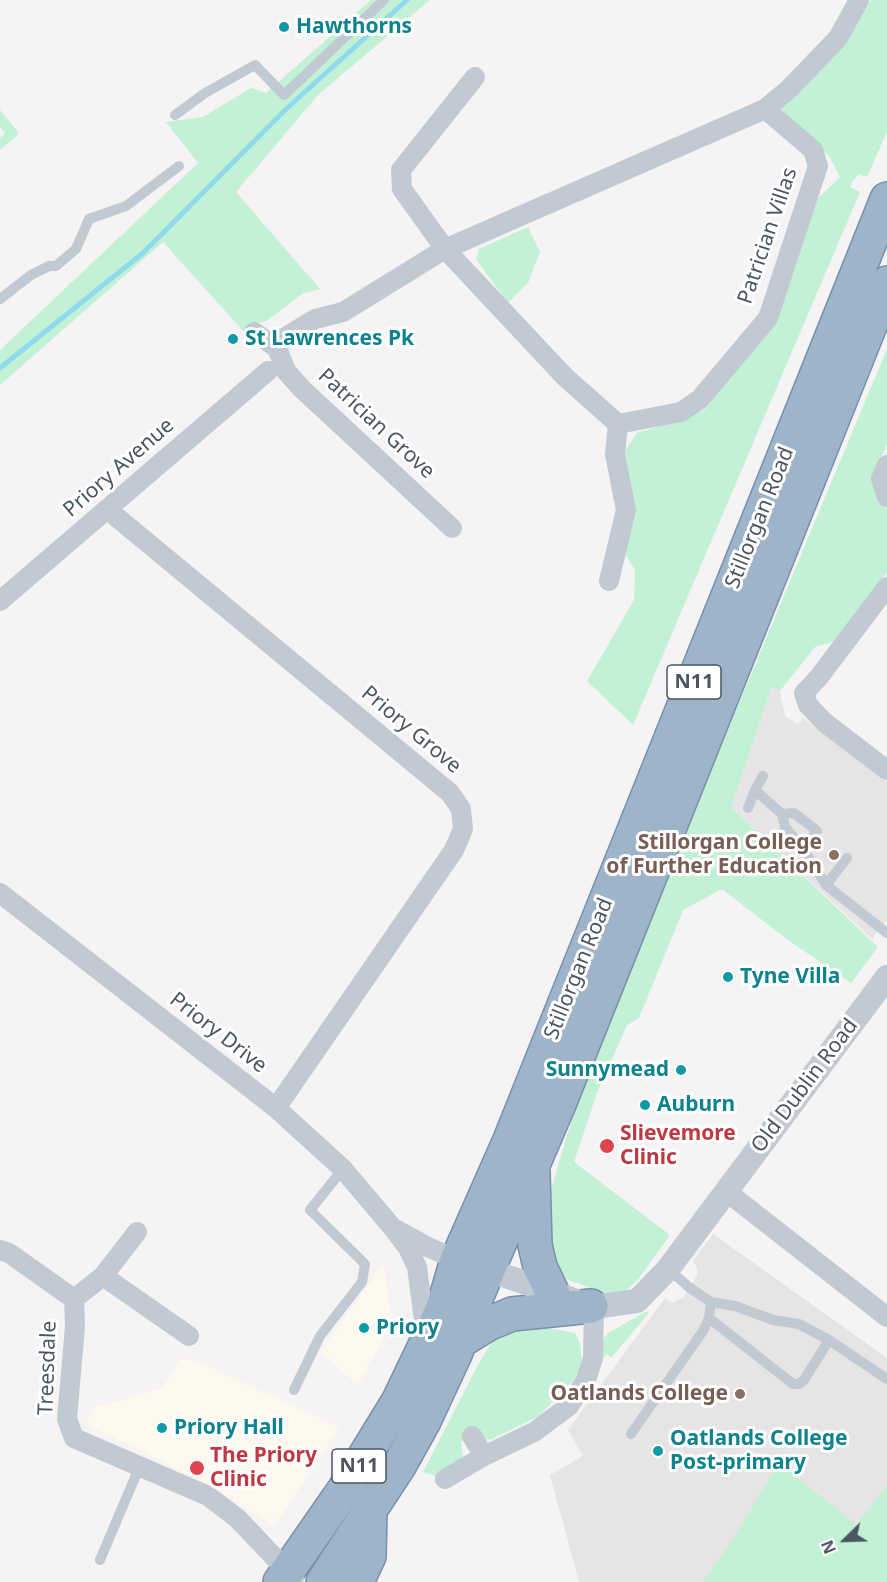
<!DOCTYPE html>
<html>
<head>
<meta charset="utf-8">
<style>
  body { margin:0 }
  #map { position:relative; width:887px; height:1582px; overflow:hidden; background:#f5f3f3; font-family:"Noto Sans",sans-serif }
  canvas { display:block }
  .north { position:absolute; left:815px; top:1510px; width:60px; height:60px; -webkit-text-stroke:4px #fff; paint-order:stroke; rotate:247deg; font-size:16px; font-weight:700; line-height:24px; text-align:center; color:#4a5661 }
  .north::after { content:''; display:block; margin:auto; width:21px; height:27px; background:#4a5661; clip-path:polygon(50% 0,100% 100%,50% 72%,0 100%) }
</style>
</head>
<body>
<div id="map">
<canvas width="887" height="1582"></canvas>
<div class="north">N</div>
</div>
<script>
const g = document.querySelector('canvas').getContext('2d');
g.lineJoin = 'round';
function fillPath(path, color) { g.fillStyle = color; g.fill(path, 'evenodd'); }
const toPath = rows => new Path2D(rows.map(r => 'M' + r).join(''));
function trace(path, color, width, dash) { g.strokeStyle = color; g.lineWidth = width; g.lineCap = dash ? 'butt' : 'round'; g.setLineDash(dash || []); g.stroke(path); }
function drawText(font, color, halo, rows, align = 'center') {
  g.font = font + ' "Noto Sans",sans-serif'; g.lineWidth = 6; g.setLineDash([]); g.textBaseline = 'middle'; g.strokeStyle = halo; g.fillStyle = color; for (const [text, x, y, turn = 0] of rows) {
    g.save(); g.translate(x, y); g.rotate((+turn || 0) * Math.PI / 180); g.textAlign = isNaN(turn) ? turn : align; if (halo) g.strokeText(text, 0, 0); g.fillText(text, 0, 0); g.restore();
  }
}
const commercial = toPath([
  [384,1263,391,1320,385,1335,358,1385,320,1352],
  [181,1358,194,1360,339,1427,275,1526,206,1483,86,1424,94,1408,162,1388]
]);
const education = toPath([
  [772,685,780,691,785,716,798,724,803,718,887,782,887,920,872,939,731,807],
  [713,1234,887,1358,887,1582,579,1582,550,1475,583,1456,568,1430,665,1298,672,1303,684,1297,697,1275,697,1268,693,1261]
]);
const green = toPath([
  [371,0,430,0,318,95,236,192,320,289,302,294,268,320,253,325,245,333,163,242,0,385,0,350,198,163,166,122,203,117,251,88,266,93],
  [871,0,887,0,887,132,867,177,859,174,852,182,850,187,860,192,633,725,587,681,634,600,635,570,625,554,636,512,625,451,637,433,683,419,705,409,776,322,814,202,840,177,830,157,784,118,781,112,782,104,851,31],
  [0,110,18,132,18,135,0,150,0,138,5,133,0,127],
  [528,227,540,252,528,283,508,303,476,259,479,249],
  [887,349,887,444,875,471,883,502,887,509,887,572,839,640,815,647,780,691,772,686,731,807,878,947,851,983,788,940,722,889,683,910,639,1018,627,1025,597,1093,574,1162,670,1235,637,1281,625,1291,606,1294,561,1277,542,1220,588,1065],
  [647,1311,649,1313,611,1358,607,1354,597,1366,599,1346,608,1333],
  [528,1324,575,1333,580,1344,582,1363,578,1375,539,1416,492,1439,483,1440,474,1434,461,1442,463,1458,442,1478,423,1472,479,1363,490,1345,501,1333],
  [779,1463,856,1525,887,1486,887,1582,703,1582,731,1542]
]);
const stream = toPath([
  [0,368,143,253,286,109,407,0]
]);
const service = toPath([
  [175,115,205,93,255,65,284,95,384,0],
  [0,299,31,275,49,266,56,266,76,249,89,219,126,206,179,166],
  [755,790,763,776],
  [748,808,755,790,782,814,785,827,803,849,826,885,887,933],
  [782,814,794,813,817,831,803,849],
  [826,885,847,858],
  [668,1269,690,1288,711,1302,735,1306,773,1320,799,1324,829,1340,887,1379],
  [709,1318,793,1384,799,1384,804,1380,829,1340],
  [294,1390,320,1336,362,1282,365,1264,310,1210,343,1169],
  [631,1434,703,1331,709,1318,711,1302],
  [100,1560,139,1468]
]);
const minor = toPath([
  [475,77,401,170,402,189,445,249,565,377,618,424],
  [254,332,277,348],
  [618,424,681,412,700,399,768,318,818,166,813,150,765,109],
  [887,465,881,479,887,497],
  [108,510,450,793,461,809,463,829,454,850,276,1108],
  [452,528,302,389,286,371,277,348,284,338,315,319,343,312,445,249,765,109,789,89,838,38,859,0],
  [609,581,626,510,615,454,618,424],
  [887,587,819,677,804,693,808,705,824,722,887,770],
  [0,601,268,371],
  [0,893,276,1108,343,1169,392,1227,408,1248,417,1267,426,1336],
  [727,1192,887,1317],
  [397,1230,428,1247,457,1260],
  [137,1232,103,1276,74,1299,75,1326,67,1419,74,1438,208,1496,237,1518,294,1578],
  [0,1250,9,1253,74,1299],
  [103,1276,189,1336],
  [472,1436,484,1456],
  [445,1479,484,1456,534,1432,569,1406,586,1380,593,1358,594,1307]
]);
const tertiary = toPath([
  [474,1265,594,1307,637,1301,668,1269,887,977]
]);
const trunk = toPath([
  [533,1173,535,1245,540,1267,553,1294],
  [459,1342,488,1324,512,1314,591,1306],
  [280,1582,344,1490,398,1402,443,1308,457,1260,510,1140,887,199],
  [323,1582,399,1466,424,1421,456,1352,471,1310,559,1104,887,283],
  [357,1582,369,1556,370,1512]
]);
const markers = [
  [284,27,6,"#0f9aa8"],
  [233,339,6,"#0f9aa8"],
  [834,855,6,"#8d6e63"],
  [728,977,6,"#0f9aa8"],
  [681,1070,6,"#0f9aa8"],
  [645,1105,6,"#0f9aa8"],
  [607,1146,8,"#e0444e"],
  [364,1328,6,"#0f9aa8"],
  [740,1394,6,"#8d6e63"],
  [162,1428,6,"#0f9aa8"],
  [658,1451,6,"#0f9aa8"],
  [197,1468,8,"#e0444e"]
];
const shields = [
  [694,682,54],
  [359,1466,54]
];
const shieldNames = [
  ["N11",694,682],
  ["N11",359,1466]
];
const cultureNames = [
  ["Hawthorns",296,27],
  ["St Lawrences Pk",245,339],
  ["Tyne Villa",740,977],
  ["Sunnymead",669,1070,"right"],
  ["Auburn",657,1105],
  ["Priory",376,1328],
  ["Priory Hall",174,1428],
  ["Oatlands College",670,1439],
  ["Post-primary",670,1463]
];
const streetNames = [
  ["Patrician Villas",768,236,-71],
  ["Patrician Grove",376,424,43],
  ["Priory Avenue",119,468,-41],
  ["Stillorgan Road",760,518,-68],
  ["Priory Grove",411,730,40],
  ["Stillorgan Road",579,969,-68],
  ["Priory Drive",218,1033,38],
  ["Old Dublin Road",805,1086,-53],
  ["Treesdale",48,1368,-88]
];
const educationNames = [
  ["Stillorgan College",822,843],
  ["of Further Education",822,867],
  ["Oatlands College",728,1394]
];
const healthNames = [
  ["Slievemore",620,1134],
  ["Clinic",620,1158],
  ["The Priory",210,1456],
  ["Clinic",210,1480]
];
fillPath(commercial, '#fdf9ef');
fillPath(education, '#e6e4e5');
fillPath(green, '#c3f1d5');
trace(stream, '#90daee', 5);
trace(trunk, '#7690ad', 36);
trace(service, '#c1cad2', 10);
trace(minor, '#c1cad2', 20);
trace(tertiary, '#c1cad2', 24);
trace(trunk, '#9fb4c9', 33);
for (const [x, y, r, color] of markers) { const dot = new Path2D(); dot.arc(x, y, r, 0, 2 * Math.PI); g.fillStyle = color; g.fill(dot); trace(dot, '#fff', 2); }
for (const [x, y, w] of shields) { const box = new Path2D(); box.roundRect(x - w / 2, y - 17, w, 34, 4.5); g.fillStyle = '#fff'; g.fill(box); trace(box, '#4a5661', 1.5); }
drawText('bold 20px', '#4a5661', null, shieldNames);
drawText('bold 21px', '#0d838f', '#fff', cultureNames, 'left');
drawText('21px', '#4a5661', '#fff', streetNames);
drawText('bold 21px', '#785e54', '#fff', educationNames, 'right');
drawText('bold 21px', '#be3a42', '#fff', healthNames, 'left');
</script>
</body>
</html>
